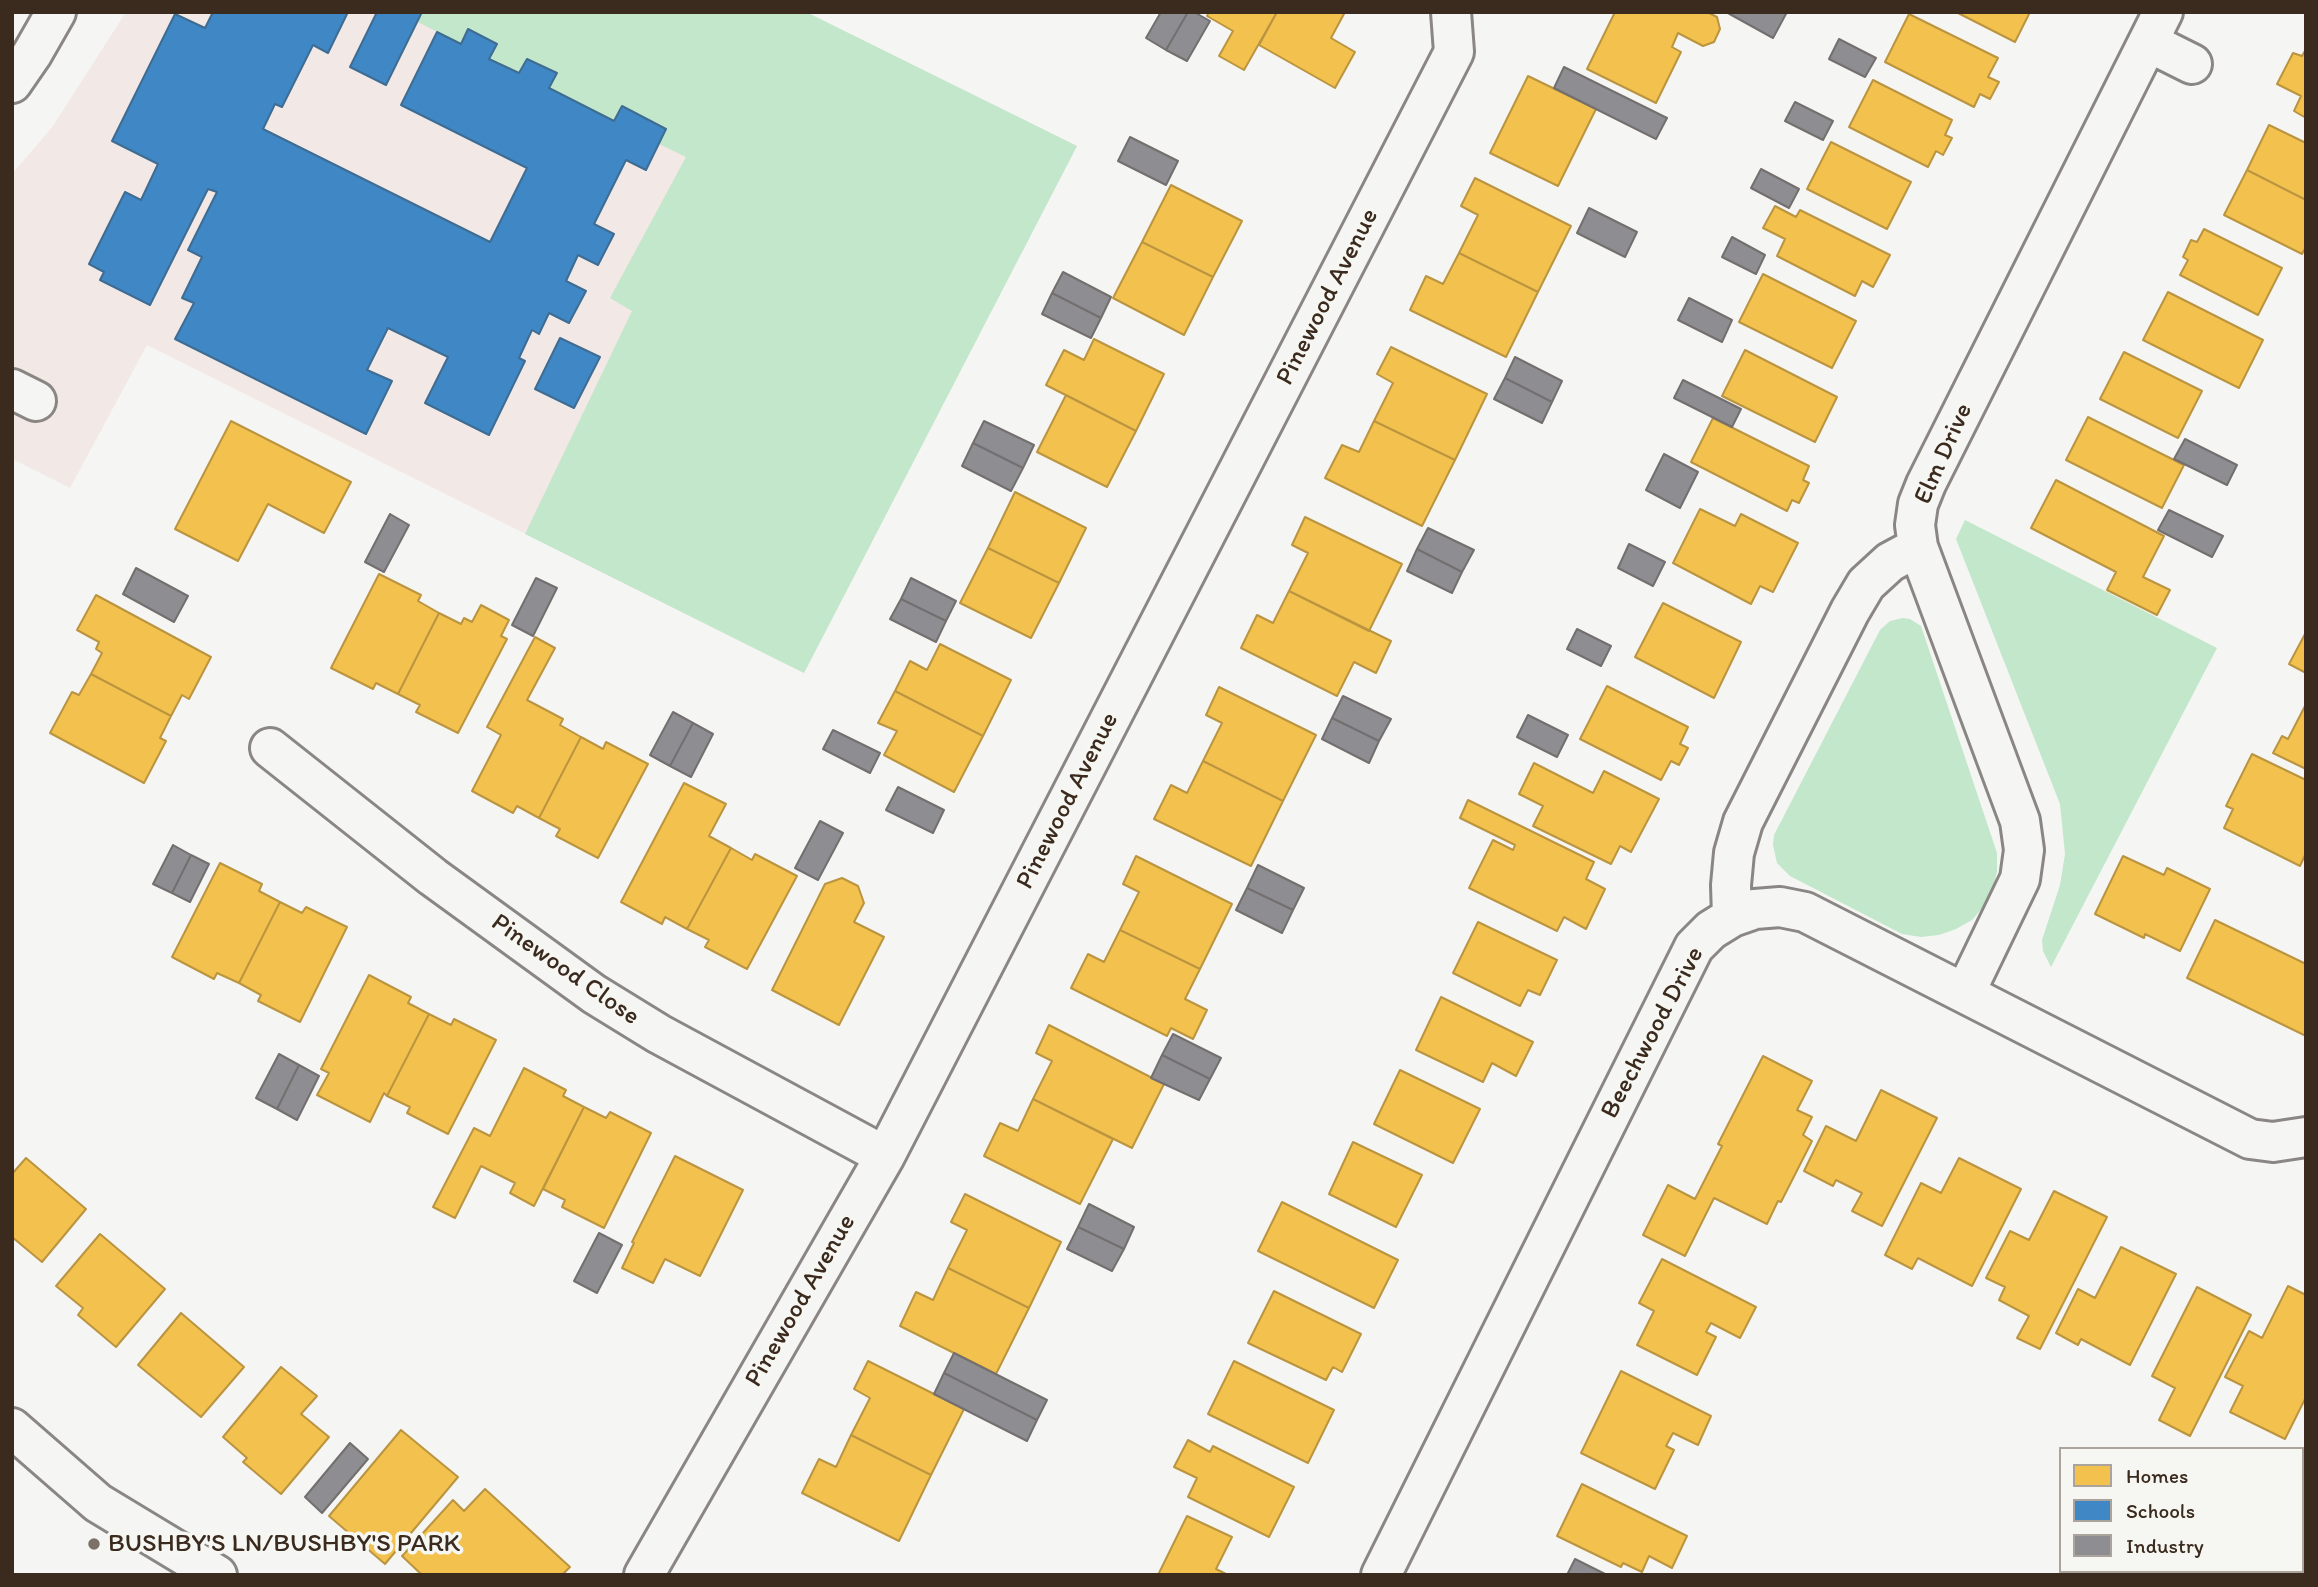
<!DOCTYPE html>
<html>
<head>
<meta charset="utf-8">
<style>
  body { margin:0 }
  #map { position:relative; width:2318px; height:1587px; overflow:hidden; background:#f5f5f3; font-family:Itim,sans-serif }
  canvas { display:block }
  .frame { position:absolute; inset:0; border:14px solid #3b2a1e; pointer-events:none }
  .legend { position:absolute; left:2059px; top:1447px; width:245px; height:126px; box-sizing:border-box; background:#f6f6f2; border:2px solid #aba49d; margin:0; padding:9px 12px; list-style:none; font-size:21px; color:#3b2a1e }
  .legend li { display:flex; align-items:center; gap:14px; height:35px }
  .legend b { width:35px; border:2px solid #aba49d }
</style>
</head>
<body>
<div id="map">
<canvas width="2318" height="1587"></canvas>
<div class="frame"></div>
<ul class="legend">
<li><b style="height:19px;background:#f2c14e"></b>Homes</li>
<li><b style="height:19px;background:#3f88c5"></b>Schools</li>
<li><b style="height:19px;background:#8d8d92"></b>Industry</li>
</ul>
</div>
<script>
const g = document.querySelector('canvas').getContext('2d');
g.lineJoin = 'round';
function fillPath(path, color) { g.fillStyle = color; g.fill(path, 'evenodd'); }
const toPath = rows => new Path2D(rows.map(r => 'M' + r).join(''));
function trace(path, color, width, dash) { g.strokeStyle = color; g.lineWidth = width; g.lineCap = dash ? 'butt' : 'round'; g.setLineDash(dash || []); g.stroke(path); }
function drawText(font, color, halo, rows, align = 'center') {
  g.font = font + ' Itim,sans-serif'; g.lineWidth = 7; g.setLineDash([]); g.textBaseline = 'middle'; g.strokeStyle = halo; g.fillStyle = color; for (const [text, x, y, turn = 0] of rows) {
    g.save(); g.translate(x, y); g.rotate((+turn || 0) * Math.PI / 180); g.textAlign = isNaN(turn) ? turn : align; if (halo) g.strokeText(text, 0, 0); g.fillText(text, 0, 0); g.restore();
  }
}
const built = toPath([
  [126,12,806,12,1077,146,804,673,147,345,70,488,12,459,12,174,53,126]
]);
const green = toPath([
  [422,12,806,12,1077,146,804,673,525,534,632,311,610,298,686,157,659,144,666,128,622,106,614,121,549,88,556,73,527,59,519,73,489,59,497,44,469,29,461,44,418,22],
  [1965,520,2217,648,2051,967,2043,951,2042,940,2060,885,2065,854,2060,804,1956,539],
  [1903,618,1910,619,1921,626,1997,853,1997,871,1993,889,1984,906,1972,920,1956,929,1939,935,1921,937,1902,934,1790,876,1777,863,1773,845,1774,835,1880,630,1890,621]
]);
const homes = toPath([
  [1209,12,1277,12,1244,70,1219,56,1233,31,1207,16,1209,12],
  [1277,12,1345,12,1331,38,1355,52,1335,88,1259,45,1277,12],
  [1615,12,1707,12,1717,17,1720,29,1714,42,1703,46,1678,33,1672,47,1681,52,1656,103,1587,69,1615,12],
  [1956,12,2030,12,2015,42,1956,12],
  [1909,14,1998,58,1988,77,1999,82,1990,99,1980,94,1974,107,1885,62,1909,14],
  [2306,49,2306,118,2294,111,2301,96,2277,84,2293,53,2302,56,2306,49],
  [1528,76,1596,109,1558,186,1490,153,1528,76],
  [1873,80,1952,120,1945,135,1952,138,1943,155,1936,151,1928,167,1849,127,1873,80],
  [2269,125,2306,143,2306,200,2247,170,2269,125],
  [1831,142,1911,182,1887,229,1807,189,1831,142],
  [2247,170,2306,200,2306,247,2302,254,2224,215,2247,170],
  [1475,178,1571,226,1538,292,1459,253,1478,215,1461,206,1475,178],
  [1171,185,1242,221,1213,277,1142,242,1171,185],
  [1775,206,1796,217,1800,210,1890,255,1873,287,1862,281,1855,296,1777,256,1785,239,1763,228,1775,206],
  [2204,229,2282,268,2258,315,2180,275,2188,260,2183,257,2191,240,2197,242,2204,229],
  [1142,242,1213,277,1184,335,1113,298,1142,242],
  [1459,253,1538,292,1506,357,1410,310,1426,276,1443,284,1459,253],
  [1763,274,1856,321,1832,368,1739,322,1763,274],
  [2168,292,2263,340,2239,388,2143,340,2168,292],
  [1094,339,1164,374,1136,431,1046,385,1064,350,1084,360,1094,339],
  [1391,347,1487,394,1455,460,1374,421,1393,383,1377,374,1391,347],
  [1745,350,1837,397,1815,442,1722,396,1745,350],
  [2124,352,2202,391,2178,438,2100,399,2124,352],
  [1066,395,1136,431,1107,487,1037,452,1066,395],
  [2088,417,2184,465,2162,508,2066,460,2088,417],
  [1713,418,1809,466,1803,480,1809,483,1799,503,1792,500,1787,511,1691,462,1713,418],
  [231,421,351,482,324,533,268,504,238,561,175,529,231,421],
  [1374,421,1455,460,1422,526,1325,478,1342,445,1359,452,1374,421],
  [2056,480,2164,536,2143,577,2170,590,2157,615,2107,590,2116,572,2031,528,2056,480],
  [1015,492,1086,528,1059,583,988,548,1015,492],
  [1700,509,1735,526,1741,514,1798,543,1773,592,1760,586,1751,604,1673,563,1700,509],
  [1305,517,1402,564,1369,631,1289,591,1308,553,1292,545,1305,517],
  [988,548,1059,583,1031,638,960,603,988,548],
  [379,574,421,595,418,601,439,613,398,694,376,683,373,689,331,668,379,574],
  [1289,591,1391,641,1376,673,1354,662,1337,696,1241,648,1257,615,1273,623,1289,591],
  [96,595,211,657,189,699,182,695,171,716,91,674,102,653,96,649,99,642,77,630,96,595],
  [1663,603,1741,642,1714,698,1635,657,1663,603],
  [481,605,509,620,501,636,507,639,458,733,416,712,420,705,398,694,439,613,461,624,464,618,472,622,481,605],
  [2305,634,2306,635,2306,673,2289,664,2305,634],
  [535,637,555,648,527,700,563,719,560,725,581,737,539,818,517,806,513,813,472,791,501,735,487,727,535,637],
  [940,644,1011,680,983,736,895,691,910,661,927,670,940,644],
  [91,674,171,716,160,738,166,741,144,783,50,733,72,692,79,695,91,674],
  [1607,686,1688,727,1680,744,1688,748,1679,765,1671,761,1661,780,1580,739,1607,686],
  [1219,687,1316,735,1283,801,1203,761,1222,723,1206,715,1219,687],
  [895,691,983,736,954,792,884,755,897,731,878,723,895,691],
  [2306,704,2306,769,2273,753,2282,736,2288,739,2306,704],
  [581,737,603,749,606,742,648,764,598,858,556,836,560,829,539,818,581,737],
  [2252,754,2306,780,2306,853,2300,866,2224,828,2233,809,2226,806,2252,754],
  [1203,761,1283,801,1251,866,1154,819,1171,785,1187,793,1203,761],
  [1534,763,1593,793,1604,771,1659,799,1631,852,1620,846,1611,864,1533,826,1543,806,1519,794,1534,763],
  [684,783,726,804,709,836,731,848,687,929,665,917,662,924,621,902,684,783],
  [1468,800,1594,862,1586,879,1605,889,1586,929,1564,917,1557,931,1469,888,1493,840,1513,850,1515,845,1460,818,1468,800],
  [731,848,752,860,755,854,797,876,747,969,705,947,709,940,687,929,731,848],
  [1136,856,1232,904,1200,969,1120,930,1139,892,1123,884,1136,856],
  [2123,856,2164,875,2167,868,2210,889,2180,951,2145,934,2144,938,2095,914,2123,856],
  [220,863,262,884,259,891,280,902,239,983,217,973,214,979,172,957,220,863],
  [842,878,858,886,864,903,854,922,884,937,839,1025,772,990,825,884,842,878],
  [280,902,302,913,306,907,347,927,300,1022,258,1001,261,995,239,983,280,902],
  [2215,920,2306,964,2306,1036,2187,978,2215,920],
  [1478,922,1557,960,1540,995,1528,990,1520,1006,1453,973,1478,922],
  [1120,930,1200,969,1185,999,1207,1010,1193,1039,1171,1028,1167,1036,1071,988,1088,954,1104,962,1120,930],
  [369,975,411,997,408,1003,429,1014,387,1096,384,1093,370,1122,317,1095,329,1073,321,1069,369,975],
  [1441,997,1533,1042,1516,1076,1492,1063,1483,1082,1416,1050,1441,997],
  [429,1014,451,1025,454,1019,496,1040,448,1134,407,1113,410,1107,387,1096,429,1014],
  [1049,1025,1164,1084,1132,1148,1033,1099,1052,1061,1036,1053,1049,1025],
  [1763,1056,1812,1081,1797,1110,1812,1117,1803,1135,1812,1141,1781,1202,1778,1201,1767,1224,1714,1198,1685,1256,1643,1235,1668,1185,1695,1199,1722,1146,1718,1144,1763,1056],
  [524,1068,566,1090,563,1096,584,1107,534,1206,510,1193,515,1183,481,1166,455,1218,433,1207,474,1128,490,1136,524,1068],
  [1400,1070,1480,1109,1453,1163,1374,1124,1400,1070],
  [1881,1090,1937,1118,1882,1226,1852,1211,1862,1193,1836,1180,1833,1186,1804,1171,1826,1126,1856,1141,1881,1090],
  [1033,1099,1113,1139,1080,1204,984,1156,1000,1123,1018,1131,1033,1099],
  [584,1107,606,1118,610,1112,651,1133,604,1228,562,1207,565,1200,543,1189,584,1107],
  [1353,1142,1422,1175,1396,1227,1329,1194,1353,1142],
  [675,1156,743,1190,700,1276,665,1259,653,1283,622,1268,634,1243,632,1242,675,1156],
  [26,1158,86,1209,42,1262,12,1237,12,1174,26,1158],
  [1959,1158,2021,1189,1972,1286,1918,1258,1912,1269,1885,1255,1921,1183,1941,1193,1959,1158],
  [2054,1191,2107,1217,2040,1349,2017,1338,2029,1316,1999,1300,2005,1287,1986,1278,2010,1231,2029,1240,2054,1191],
  [965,1194,1061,1242,1029,1308,948,1268,967,1230,951,1222,965,1194],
  [1282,1202,1398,1260,1374,1308,1258,1251,1282,1202],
  [100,1234,165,1289,116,1347,78,1315,83,1308,56,1286,100,1234],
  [2121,1247,2176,1274,2130,1365,2081,1339,2078,1345,2056,1333,2078,1289,2095,1298,2121,1247],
  [1662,1259,1756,1307,1740,1338,1711,1323,1706,1332,1716,1337,1697,1375,1637,1345,1654,1311,1639,1303,1662,1259],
  [948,1268,1029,1308,996,1374,900,1326,916,1292,933,1300,948,1268],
  [2288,1286,2306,1295,2306,1397,2285,1439,2230,1412,2243,1386,2225,1377,2249,1331,2262,1338,2288,1286],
  [2197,1287,2251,1315,2190,1436,2159,1420,2175,1388,2152,1376,2197,1287],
  [1274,1291,1361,1334,1342,1372,1333,1367,1326,1380,1248,1343,1274,1291],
  [181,1313,244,1367,201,1417,138,1365,181,1313],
  [868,1361,964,1409,931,1475,851,1435,870,1398,854,1389,868,1361],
  [1234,1361,1334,1410,1308,1463,1208,1414,1234,1361],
  [281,1367,317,1396,301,1414,329,1437,281,1494,243,1462,247,1458,223,1437,281,1367],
  [1621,1371,1711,1416,1698,1445,1673,1433,1666,1446,1674,1450,1655,1489,1581,1453,1621,1371],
  [401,1430,458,1477,385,1564,329,1516,401,1430],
  [851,1435,931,1475,899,1541,802,1493,819,1459,836,1467,851,1435],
  [1188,1440,1210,1452,1213,1446,1294,1487,1269,1537,1188,1497,1197,1478,1174,1467,1188,1440],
  [1582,1484,1687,1536,1672,1568,1649,1556,1642,1572,1623,1563,1621,1567,1557,1536,1582,1484],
  [485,1489,570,1567,562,1575,422,1575,402,1556,453,1500,464,1511,485,1489],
  [1187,1516,1232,1537,1216,1569,1228,1575,1158,1575,1187,1516]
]);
const schools = toPath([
  [213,12,348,12,328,53,313,45,282,107,275,104,263,129,490,242,527,168,401,105,437,32,461,44,468,29,497,44,489,59,519,73,527,59,557,73,549,88,614,121,622,106,666,129,646,170,626,160,594,224,614,234,598,265,578,255,566,281,586,291,569,323,549,313,539,334,532,330,519,358,525,361,489,435,425,403,448,357,388,328,367,370,392,381,366,434,175,339,194,303,182,298,202,257,188,250,217,192,208,189,150,305,100,280,104,272,89,264,125,192,141,200,158,164,112,141,175,14,205,28,213,12],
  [377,12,422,12,386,85,350,67,377,12],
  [560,338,600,357,574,408,535,389,560,338]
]);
const industry = toPath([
  [1161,12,1188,12,1166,50,1146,38,1161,12],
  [1188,12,1194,12,1210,21,1187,61,1166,50,1188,12],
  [1726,12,1787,12,1773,38,1726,12],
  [1839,39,1876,58,1865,77,1829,59,1839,39],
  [1564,67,1667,118,1656,139,1554,88,1564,67],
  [1795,102,1833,121,1823,140,1785,121,1795,102],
  [1130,137,1178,161,1166,185,1118,161,1130,137],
  [1761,169,1799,189,1789,208,1751,188,1761,169],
  [1589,208,1637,232,1625,257,1577,233,1589,208],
  [1732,237,1765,255,1756,274,1722,257,1732,237],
  [1063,272,1111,297,1101,318,1052,293,1063,272],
  [1052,293,1101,318,1091,338,1042,314,1052,293],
  [1689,298,1732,320,1722,342,1678,320,1689,298],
  [1515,357,1562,381,1552,402,1505,378,1515,357],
  [1505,378,1552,402,1542,423,1494,399,1505,378],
  [1683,380,1741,409,1732,427,1674,398,1683,380],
  [984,421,1034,445,1023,468,973,443,984,421],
  [2185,439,2237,465,2227,485,2174,459,2185,439],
  [973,443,1023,468,1011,491,962,466,973,443],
  [1664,454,1698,472,1680,508,1646,490,1664,454],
  [2169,510,2223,536,2212,557,2158,530,2169,510],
  [390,514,409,525,384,572,365,562,390,514],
  [1428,528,1474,550,1462,572,1417,549,1428,528],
  [1629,544,1665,562,1653,586,1618,568,1629,544],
  [1417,549,1462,572,1452,593,1407,571,1417,549],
  [136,568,188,596,174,622,123,594,136,568],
  [536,578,557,588,533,636,512,625,536,578],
  [911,578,956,601,946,621,901,599,911,578],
  [901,599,946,621,936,642,890,619,901,599],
  [1577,629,1611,646,1601,666,1567,649,1577,629],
  [1343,696,1391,719,1379,741,1332,718,1343,696],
  [673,712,693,723,670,766,650,755,673,712],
  [1528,715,1568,735,1557,757,1517,737,1528,715],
  [1332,718,1379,741,1369,763,1322,739,1332,718],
  [693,723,713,734,691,777,670,766,693,723],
  [833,730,880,753,870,773,823,749,833,730],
  [898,787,944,810,933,833,886,810,898,787],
  [820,821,843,833,818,880,795,868,820,821],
  [173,845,191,855,172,893,153,884,173,845],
  [191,855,209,864,190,902,172,893,191,855],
  [1258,865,1304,888,1293,910,1247,888,1258,865],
  [1247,888,1293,910,1282,933,1236,910,1247,888],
  [1173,1034,1221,1058,1210,1079,1162,1055,1173,1034],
  [279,1054,299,1065,277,1109,256,1098,279,1054],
  [1162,1055,1210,1079,1199,1100,1151,1078,1162,1055],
  [299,1065,319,1076,297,1120,277,1109,299,1065],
  [1089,1204,1134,1227,1124,1249,1078,1227,1089,1204],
  [1078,1227,1124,1249,1112,1271,1067,1249,1078,1227],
  [599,1233,622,1245,597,1293,574,1281,599,1233],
  [954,1353,1047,1400,1037,1420,944,1373,954,1353],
  [944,1373,1037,1420,1027,1441,934,1394,944,1373],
  [350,1443,368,1459,322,1513,305,1497,350,1443],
  [1575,1559,1607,1575,1567,1575,1575,1559]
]);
const minor = toPath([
  [2148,42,2192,64],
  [12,83,32,54,56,12],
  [12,389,36,401],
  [270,748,433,877,594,994,659,1034,885,1156],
  [1732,917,1731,885,1734,853,1743,822,1850,611,1866,584,1890,562,1918,547],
  [1965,993,2020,879,2024,850,2020,821,1918,547,1915,525,1918,504,1926,484,2163,12],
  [12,1428,98,1503,217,1575],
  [644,1575,885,1156,1454,52,1451,12],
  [1381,1575,1694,947,1711,930,1732,917,1755,909,1780,907,1805,912,2250,1139,2273,1142,2306,1137]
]);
const markers = [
  [94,1544,7,"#7c7169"]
];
const streetNames = [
  ["Pinewood Avenue",1328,297,-63],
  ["Elm Drive",1944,454,-66],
  ["Pinewood Avenue",1068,801,-63],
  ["Pinewood Close",565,970,35],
  ["Beechwood Drive",1653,1033,-62],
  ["Pinewood Avenue",801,1301,-60]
];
const poiNames = [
  ["BUSHBY'S LN/BUSHBY'S PARK",108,1544]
];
fillPath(built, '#f2e8e5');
fillPath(green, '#c2e7ca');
fillPath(homes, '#f2c14e');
trace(homes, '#bb9440', 2);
fillPath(schools, '#3f88c5');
trace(schools, '#3e6c93', 2);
fillPath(industry, '#8d8d92');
trace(industry, '#746f6f', 2);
trace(minor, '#8a8683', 44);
trace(minor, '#f5f5f3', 38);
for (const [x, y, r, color] of markers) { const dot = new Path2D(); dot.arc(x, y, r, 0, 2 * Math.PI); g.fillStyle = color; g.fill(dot); trace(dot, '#f6f6f2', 2.5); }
drawText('26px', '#3b2a1e', '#f6f6f2', streetNames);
drawText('26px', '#3b2a1e', '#f6f6f2', poiNames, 'left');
</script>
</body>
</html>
